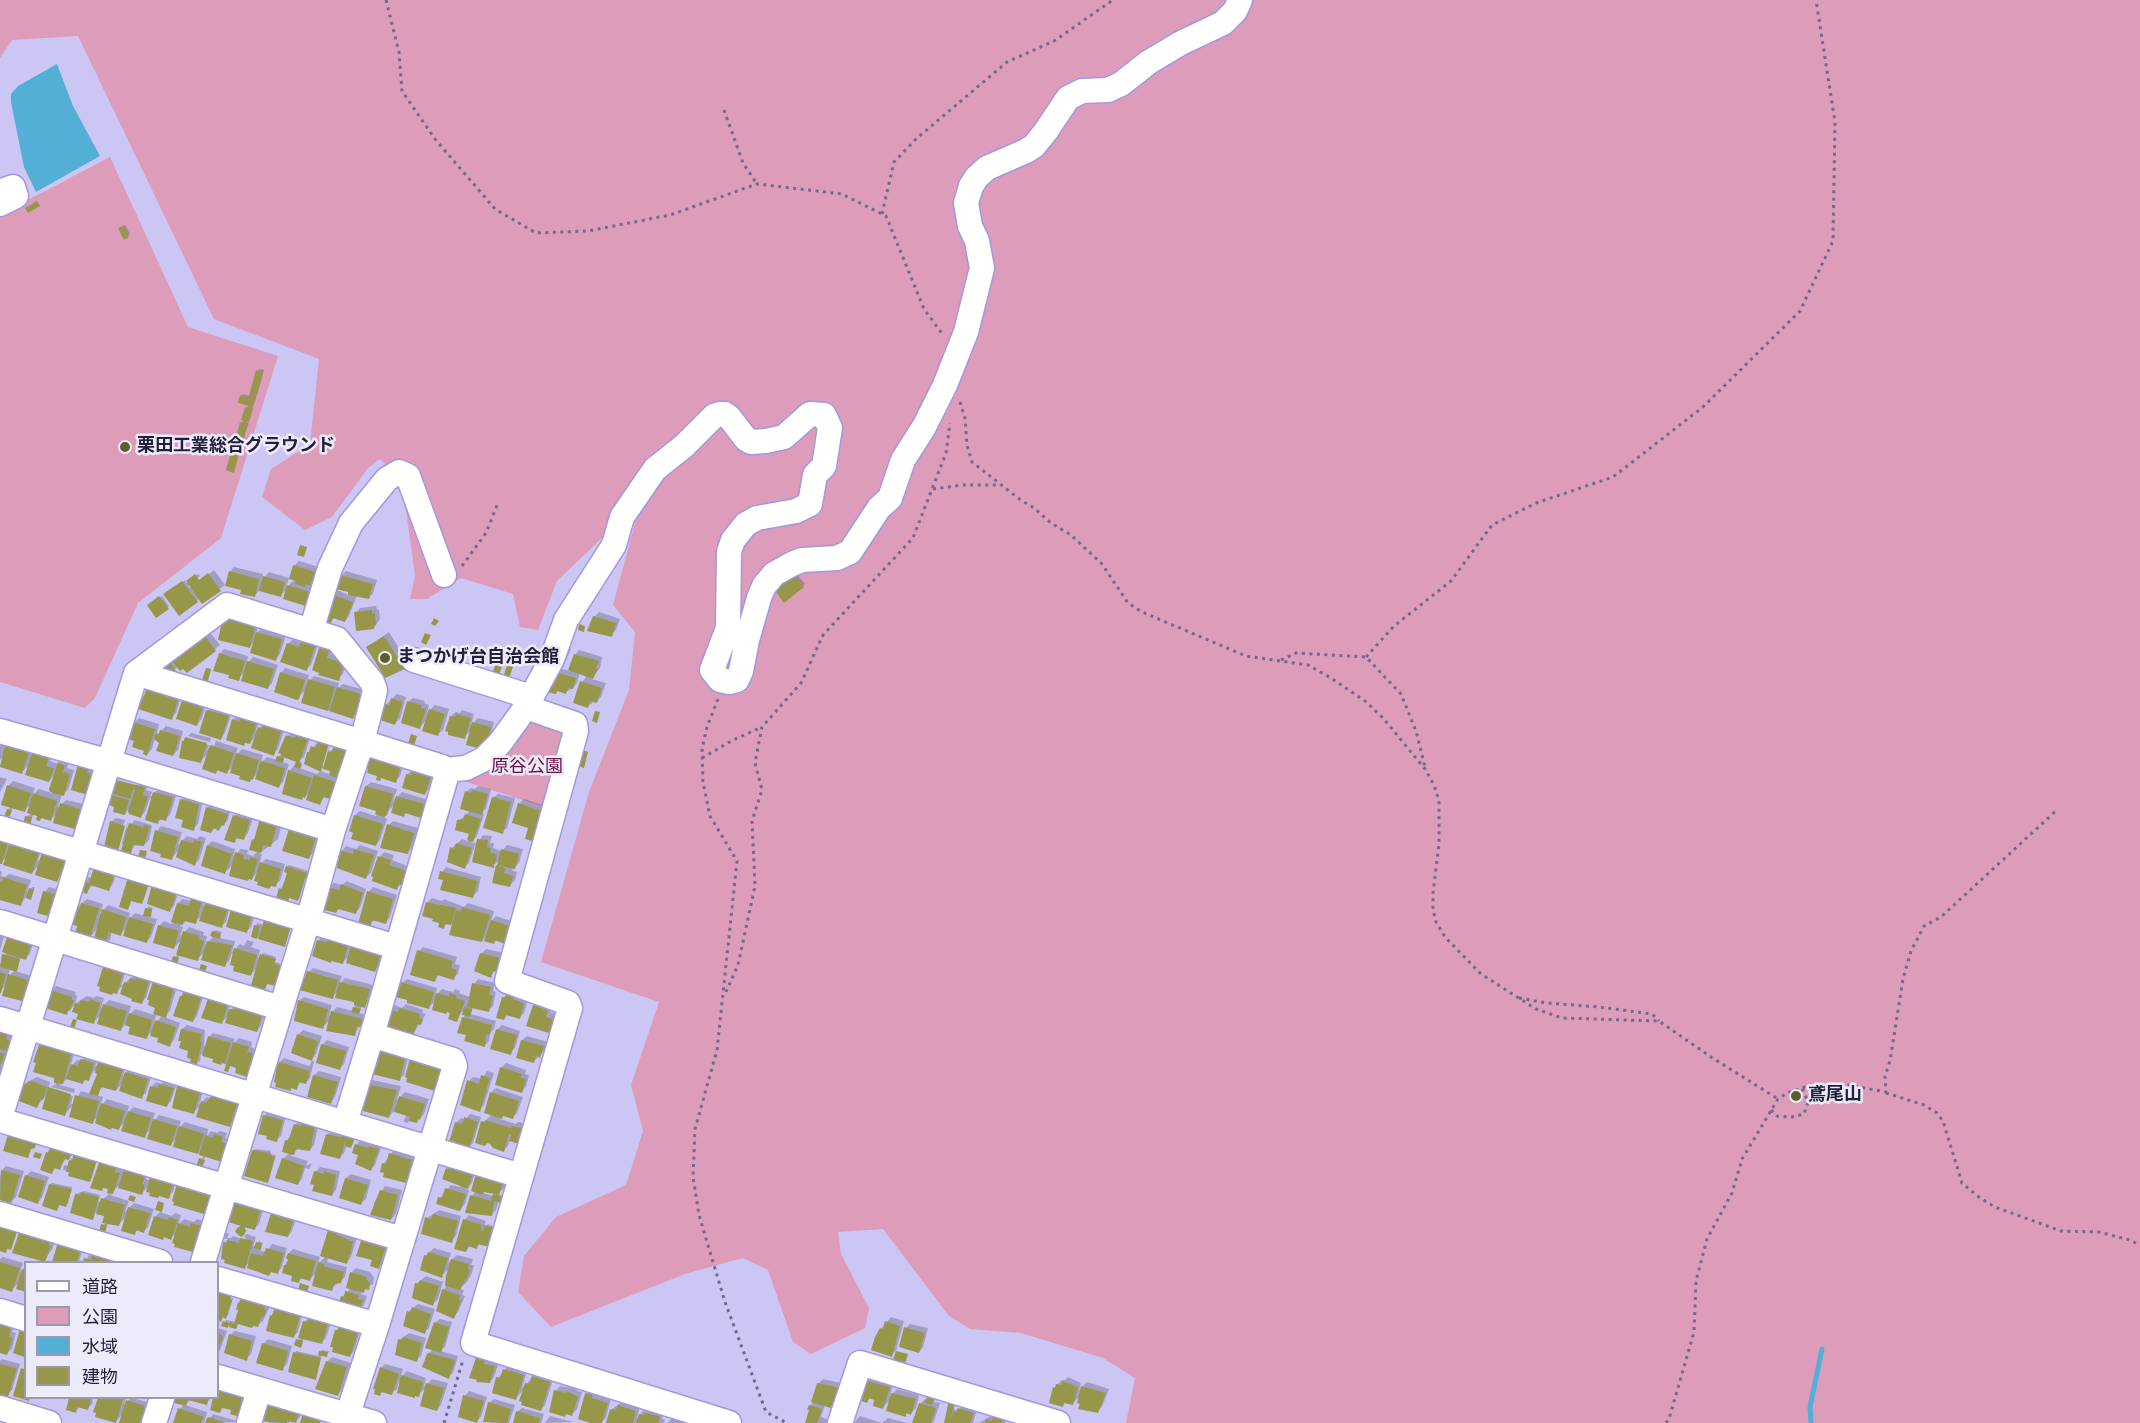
<!DOCTYPE html>
<html>
<head>
<meta charset="utf-8">
<style>
  body { margin:0 }
  #map { position:relative; width:2140px; height:1423px; overflow:hidden; background:#cbc6f3; font-family:"Source Sans 3","Noto Sans JP",sans-serif }
  canvas { display:block }
  .legend { position:absolute; left:24px; top:1261px; width:195px; height:138px; box-sizing:border-box; background:#ecebfa; border:2px solid #9c99ad; margin:0; padding:8px 10px; list-style:none; font-size:18px; color:#231e3a }
  .legend li { display:flex; align-items:center; gap:12px; height:30px }
  .legend b { width:30px; border:2px solid #9c99ad }
</style>
</head>
<body>
<div id="map">
<canvas width="2140" height="1423"></canvas>
<ul class="legend">
<li><b style="height:8px;background:#fff"></b>道路</li>
<li><b style="height:16px;background:#de9cbb"></b>公園</li>
<li><b style="height:16px;background:#54afd7"></b>水域</li>
<li><b style="height:16px;background:#969748"></b>建物</li>
</ul>
</div>
<script>
const g = document.querySelector('canvas').getContext('2d');
g.lineJoin = 'round';
function fillPath(path, color) { g.fillStyle = color; g.fill(path, 'evenodd'); }
const toPath = rows => new Path2D(rows.map(r => 'M' + r).join(''));
function trace(path, color, width, dash) { g.strokeStyle = color; g.lineWidth = width; g.lineCap = dash ? 'butt' : 'round'; g.setLineDash(dash || []); g.stroke(path); }
function drawText(font, color, halo, rows, align = 'center') {
  g.font = font + ' "Source Sans 3","Noto Sans JP",sans-serif'; g.lineWidth = 5; g.setLineDash([]); g.textBaseline = 'middle'; g.strokeStyle = halo; g.fillStyle = color; for (const [text, x, y, turn = 0] of rows) {
    g.save(); g.translate(x, y); g.rotate((+turn || 0) * Math.PI / 180); g.textAlign = isNaN(turn) ? turn : align; if (halo) g.strokeText(text, 0, 0); g.fillText(text, 0, 0); g.restore();
  }
}
const green = toPath([
  [0,0,2140,0,2140,1423,1126,1423,1135,1378,1103,1358,1021,1333,970,1329,949,1316,883,1229,838,1232,841,1254,869,1308,865,1328,811,1354,793,1342,768,1270,743,1258,685,1274,551,1327,518,1292,524,1256,556,1217,626,1185,643,1131,631,1085,659,1002,541,962,589,792,629,690,635,632,613,605,635,523,662,471,605,535,557,581,538,630,520,627,513,594,461,578,427,599,410,599,415,576,402,480,380,459,368,468,332,517,305,530,262,497,271,469,310,444,319,359,214,319,78,36,12,40,0,58],
  [110,157,188,327,278,356,221,538,138,603,95,698,85,708,0,682,0,185,24,202],
  [523,719,565,729,548,808,454,778]
]);
const water = toPath([
  [57,64,73,106,100,156,36,192,24,167,11,102,11,94,18,86]
]);
const shadow = toPath([
  [125,225,130,234,128,236,121,227],
  [259,369,264,370,257,395,254,397,256,398,254,404,251,407,253,407,250,418,246,422,249,423,243,438,242,423,245,419,246,408,249,405,241,396,243,394,250,396],
  [299,561,322,568,310,599,305,604,287,589,280,596,260,590,254,596,243,589,230,572,234,567,263,574,262,580,269,572,289,578,286,588,295,579,294,566],
  [214,570,225,585,202,602,200,598,197,601,167,593,185,580,186,583,198,574,200,576,188,586,190,588],
  [346,571,377,580,373,593,369,598,357,595,349,616,345,621,335,617,331,621,332,595,337,590,349,595,350,591,341,576],
  [795,572,805,584,785,601],
  [162,596,169,606,168,608,151,604],
  [376,606,377,610,379,609,380,619,374,628,356,613,360,608],
  [599,612,620,619,616,630,611,635,594,617],
  [233,613,260,619,256,634,262,628,286,635,280,654,276,659,256,640,250,646,223,623],
  [208,630,220,645,187,671,183,667,178,667,175,669,164,662],
  [389,632,408,663,404,667,368,647],
  [293,639,302,643,320,639,311,665,306,669,288,644],
  [325,644,333,646,331,654,348,659,343,674,338,679,320,649],
  [565,647,571,649,566,660,560,658],
  [224,649,248,656,246,665,253,657,278,665,272,683,267,688,245,672,238,679,220,654],
  [579,650,602,657,600,668,591,679,606,683,601,697,588,706,582,682,588,675,580,672,577,683,573,688,566,692,558,690,556,693,558,668,570,671,575,655],
  [285,668,309,675,306,684,314,676,339,683,337,689,343,684,365,690,357,713,353,717,303,702,307,689,298,697,281,673],
  [183,691,176,713,171,718,143,698],
  [397,694,406,697,400,719,395,723,386,705],
  [188,696,207,703,201,720,197,724,183,701],
  [413,698,425,701,424,703,429,705,427,713,435,705,449,709,443,730,438,734,427,719,420,727,408,702],
  [212,706,232,712,225,733,221,738,206,712],
  [462,710,474,714,471,725,478,718,494,722,489,743,471,730,464,737,451,716,456,712,460,713],
  [238,715,260,717,256,731,264,724,286,724,278,749,273,754,257,735,250,743,233,720],
  [139,718,159,724,156,736,166,726,183,731,178,750,173,755,155,738,152,749,147,754,136,740,134,723],
  [292,731,312,732,304,757,299,761,302,762,299,768,317,774,320,771,331,775,332,770,323,767,321,770,308,753,317,743,321,766,324,766,331,738,328,753,340,742,349,745,334,793,330,798,325,796,320,803,311,791,305,797,289,771,294,766,296,767,299,761,285,756,282,762,289,764,283,782,278,787,259,772,253,778,242,775,234,765,227,772,219,769,216,772,209,753,200,761,183,741,186,739,209,745,207,750,212,745,214,746,216,741,238,748,235,756,242,749,263,755,261,763,267,757,277,760,280,755,283,756,288,736],
  [191,733,211,738,210,742,188,736],
  [0,738,6,740,4,748,11,741,32,748,30,755,39,746,53,751,50,761,58,764,64,758,69,761,67,768,74,770,68,790,62,794,58,808,66,800,84,804,79,823,74,827,57,813,51,819,43,816,40,819,39,815,34,813,29,825,27,817,31,813,31,804,25,810,13,807,9,817,8,810,11,806,8,786,13,781,35,788,32,796,39,789,52,793,51,789,55,774,49,781,30,764,21,773,0,766,3,757,0,760],
  [372,755,406,758,400,776,396,781,379,775,367,759],
  [79,765,97,770,92,789],
  [435,768,429,789,425,793,407,775,412,770],
  [122,776,149,783,146,790,152,792,150,797,159,789,177,793,170,815,165,819,162,818,158,822,152,799,150,798,145,812,141,816,129,809,124,814,112,795,114,793,114,781,137,787,140,784,117,779],
  [0,777,7,779,0,792],
  [371,782,397,789,393,801,402,792,432,801,428,813,406,812,403,815,395,804,383,816,387,819,380,840,376,845,355,815,360,811,376,816,378,810,366,786],
  [478,786,491,789,486,809,481,813,484,814,477,836,471,842,477,844,483,835,492,836,490,843,494,843,493,848,502,851,507,845,523,849,519,863,512,870,517,872,515,880,510,885,495,873,499,860,493,866,477,846,475,845,469,863,464,867,452,848,462,839,468,841,471,833,459,821,471,810,466,792,471,788,475,789],
  [498,794,515,798,507,828,502,832,493,798],
  [186,795,203,800,198,824,193,829,185,819,182,800],
  [524,799,546,806,530,827,519,804],
  [212,804,231,809,228,820,219,829,215,828,211,832,207,808],
  [239,811,254,815,248,833,244,838,239,837,234,841,235,816],
  [116,818,125,820,117,846,120,846,117,849,111,822],
  [283,818,278,839,259,854,262,854,259,866,266,859,285,864,280,881,275,885,259,871,252,878,234,864,225,872,208,845,212,841,235,849,233,857,241,849,248,850,247,854,253,856,258,851,253,840,256,837,261,819],
  [135,820,151,825,152,827,149,840,144,845,136,844,130,852,125,841,121,846,128,821,127,828],
  [393,821,418,828,412,848,408,852,389,825],
  [161,826,182,832,178,845,187,836,197,839,200,836,206,838,199,860,194,864,179,850,171,859,157,831],
  [0,831,42,845,38,861,69,855,64,874,57,880,40,864,32,873,8,857,0,862],
  [319,832,313,853,309,858,284,850],
  [360,845,378,851,371,873,366,877,342,851,346,846,356,849],
  [384,852,394,855,392,860,410,867,406,879,397,888,380,857],
  [289,865,311,872,306,877,300,897,298,899,290,897,288,900,281,889,289,872,284,870],
  [446,867,481,877,478,891,473,896,444,879,442,872],
  [118,868,113,884,109,889,93,884,87,892,84,882,89,877,92,879],
  [0,871,2,872,1,876,5,877,9,874,31,880,27,892,33,887,35,887,32,896,30,898,26,897,20,905,0,899],
  [347,881,366,889,360,908,356,912,340,908,336,912,329,887,334,883,342,885],
  [154,885,180,887,174,906,170,910],
  [49,887,60,890,52,910,48,914,45,892],
  [373,887,397,895,390,917,386,922,375,919,369,926,368,892],
  [207,893,203,906,212,897,231,903,226,922,221,926,203,914,195,922,187,920,180,926,183,927,180,936,189,927,204,932,203,935,207,936,205,945,214,936,213,932,215,930,222,932,218,938,235,941,232,952,240,944,244,946,247,940,254,942,251,947,260,950,258,958,263,953,276,957,275,962,282,964,277,983,267,982,264,991,258,967,251,974,232,953,229,961,225,965,206,951,197,959,180,954,176,966,174,957,177,956,182,939,174,948,159,926,164,921,172,924,178,903,183,899,192,901],
  [432,898,442,901,444,899,464,907,468,903,494,911,491,922,496,916,514,922,494,943,487,935,482,941,453,925,447,923,443,927,427,903],
  [87,899,103,904,100,914,108,905,130,913,128,920,135,913,145,916,148,906,153,908,149,917,157,919,151,937,147,941,128,927,120,934,112,931,110,940,105,944,98,928,90,937,79,925,77,907],
  [233,910,256,911,251,927,247,931],
  [257,923,264,925,292,923,286,943,284,945,253,936],
  [0,928,6,930,0,950],
  [323,936,352,940,350,946,358,938,385,946,379,966,375,971,350,955,342,963,319,940],
  [35,937,30,954,26,958,21,957,15,971,32,976,26,995,22,1000,6,985,0,991,0,965,6,952],
  [10,968,15,970,8,977],
  [423,947,457,957,455,964,460,965,458,974,453,978,439,974,434,981,419,951],
  [486,949,505,953,500,965,490,976,481,954],
  [109,964,127,968,121,986,136,974,153,974,146,998,142,1002,125,984,116,992,104,968],
  [313,968,342,976,339,984,345,978,373,985,369,1002,365,1006,362,1006,358,1013,366,1015,364,1021,354,1034,330,1020,322,1028,299,1001,304,997,332,1005,329,1015,337,1007,353,1011,355,1006,356,1001,338,991,332,997,304,977],
  [407,979,437,988,435,996,442,989,453,992,455,989,460,991,459,993,470,997,474,984,478,979,495,983,493,991,496,992,493,1006,488,1011,473,1007,471,1014,496,1021,494,1029,490,1033,489,1041,484,1046,468,1034,463,1017,466,1015,465,1009,459,1015,451,1012,436,1000,428,1008,402,983],
  [178,982,170,1011,164,1017,180,1023,174,1040,169,1045,154,1030,146,1037,132,1026,126,1024,121,1029,102,1014,93,1022,80,1013,76,1003,87,996,94,998,96,996,104,998,101,1008,109,1000,131,1006,128,1016,135,1009,154,1015,157,1007],
  [157,1013,163,1015,153,1025],
  [56,986,76,992,75,995,77,996,75,1005,66,1013,52,991],
  [189,988,205,990,197,1016,193,1021,181,997],
  [513,988,528,999,524,1013,520,1017,508,1014,504,1019,503,998],
  [214,995,232,999,228,1012,235,1005,267,1008,261,1026,257,1031,229,1015,222,1022,209,1000],
  [539,1001,552,1006,550,1012,560,1015,551,1032,534,1006],
  [406,1004,423,1010,422,1013,426,1014,413,1034,390,1010,395,1005,402,1008],
  [187,1025,205,1030,204,1046,206,1046,209,1037,213,1033,235,1039,233,1044,239,1038,252,1042,251,1047,257,1050,251,1070,246,1075,238,1067,214,1061,215,1058,201,1054,200,1061,195,1065,182,1029],
  [502,1025,520,1031,515,1048,510,1053,497,1030],
  [0,1027,14,1036,7,1060,1,1066,5,1067,0,1090],
  [303,1030,322,1036,316,1054,312,1059,298,1035],
  [527,1036,548,1042,544,1051,533,1062,522,1040],
  [327,1040,349,1047,344,1064,340,1068,322,1045],
  [45,1041,76,1048,70,1067,77,1060,81,1061,86,1055,98,1059,95,1067,104,1058,126,1065,123,1076,131,1068,152,1074,146,1093,141,1097,124,1082,116,1090,103,1086,96,1095,103,1097,100,1107,107,1099,129,1106,127,1114,133,1107,155,1113,152,1123,159,1115,181,1121,178,1129,185,1122,208,1129,207,1136,211,1131,217,1133,220,1131,227,1133,225,1138,232,1140,226,1156,207,1152,201,1167,198,1166,204,1155,175,1146,177,1138,170,1145,152,1128,144,1136,126,1121,119,1128,99,1116,92,1122,73,1105,65,1114,49,1092,37,1106,22,1087,27,1082,37,1077,50,1082,48,1090,50,1087,50,1090,73,1096,71,1104,74,1104,81,1091,91,1094,99,1073,94,1071,88,1080,86,1079,83,1082,68,1078,60,1085,75,1089,74,1093,51,1087,56,1084,55,1077,40,1046],
  [380,1046,409,1053,404,1075,399,1079,370,1072],
  [284,1058,309,1066,312,1061,314,1061,310,1078,306,1083,302,1081,296,1088,293,1087,290,1089,278,1064],
  [506,1063,526,1070,525,1074,529,1075,526,1087,521,1092,501,1068],
  [319,1071,341,1077,335,1097,331,1102,314,1075],
  [487,1071,494,1073,484,1105,479,1110,469,1081,473,1077,482,1079],
  [165,1080,177,1083,171,1101,167,1105,151,1087,156,1082,161,1084],
  [372,1080,401,1086,397,1100,405,1092,429,1099,424,1114,417,1121,409,1121,407,1123,403,1121,407,1115,394,1111,389,1116,367,1084],
  [183,1083,204,1088,199,1105,207,1097,210,1098,214,1094,240,1099,234,1121,229,1125,202,1104,194,1112,178,1088],
  [496,1088,523,1097,517,1113,513,1117,504,1115,500,1119,516,1124,518,1122,528,1124,510,1139,508,1146,504,1150,479,1126,493,1114,486,1112,492,1092],
  [269,1111,286,1116,281,1136,276,1140,264,1116],
  [470,1114,481,1117,473,1143,469,1147,456,1123,461,1118,465,1120],
  [300,1120,319,1122,314,1145,310,1150,298,1149,291,1156,308,1161,306,1166,312,1163,309,1169,305,1168,302,1179,297,1184,283,1159,289,1153,286,1141,291,1136,295,1125],
  [332,1130,356,1135,353,1144,351,1146,347,1145,344,1153,339,1158,327,1135],
  [361,1140,373,1144,375,1142,382,1145,375,1165,371,1169,356,1145],
  [51,1149,73,1154,69,1158,74,1159,99,1153,92,1178,90,1180,71,1171,63,1170,64,1165,69,1166,71,1159,66,1158,60,1168,57,1167,51,1173,47,1153],
  [255,1149,271,1151,271,1154,276,1155,269,1179,253,1151],
  [395,1149,416,1155,410,1177,405,1181,381,1171,384,1163],
  [101,1161,149,1169,146,1179,151,1181,156,1174,177,1179,173,1192,168,1197,150,1185,142,1193,118,1186,110,1195,129,1201,125,1212,134,1203,154,1209,148,1227,144,1231,138,1230,134,1233,127,1216,118,1225,109,1222,104,1232,103,1225,106,1222,106,1215,95,1212,94,1216,76,1194,84,1191,100,1195,98,1203,108,1195,110,1188],
  [452,1164,476,1168,472,1183,466,1189,469,1190,465,1204,460,1209,440,1198,451,1185,460,1187,461,1185,447,1168],
  [6,1166,24,1171,16,1197,11,1202,0,1198,0,1177,2,1170],
  [320,1167,340,1171,336,1190,332,1195,315,1172],
  [31,1171,49,1177,42,1197,38,1202,26,1176],
  [351,1174,371,1180,366,1199,361,1203,341,1197,346,1178],
  [507,1178,504,1188,498,1194,506,1196,499,1200,496,1210,491,1215,472,1196,476,1191],
  [485,1190,497,1193,494,1196,483,1193],
  [179,1181,213,1191,208,1208,204,1213],
  [52,1183,72,1187,68,1204,66,1205,60,1204,57,1209,50,1185],
  [385,1186,402,1190,396,1214,391,1219,372,1214,375,1201],
  [265,1204,259,1224,255,1228,245,1226,246,1232,238,1229],
  [274,1208,299,1209,292,1231,288,1236],
  [439,1210,461,1216,456,1236,451,1241,427,1218],
  [160,1212,172,1216,175,1213,181,1215,178,1225,184,1219,194,1222,197,1219,206,1222,197,1246,192,1251,177,1232,171,1238,150,1234,156,1216],
  [469,1215,486,1221,484,1228,488,1224,495,1227,477,1247,471,1245,466,1251,464,1220],
  [330,1228,357,1238,351,1257,347,1262,329,1257,327,1262,347,1267,345,1277,331,1289,317,1272,310,1279,303,1277,299,1281,285,1265,290,1258,285,1257,293,1249,320,1257,317,1265,326,1256],
  [56,1231,53,1248,44,1261,14,1252],
  [226,1233,229,1233,227,1238,231,1238,233,1236,245,1240,246,1237,244,1237,246,1234,256,1237,253,1247,259,1241,263,1243,259,1250,266,1252,272,1244,287,1248,282,1267,277,1272,250,1262,244,1267,224,1243,228,1239,223,1238],
  [390,1241,383,1262,379,1267,374,1259],
  [59,1243,84,1244,79,1262,54,1262],
  [434,1248,451,1253,448,1263,457,1255,473,1259,471,1265,474,1265,472,1273,467,1282,459,1289,464,1290,462,1295,465,1296,458,1312,453,1317,443,1290,447,1286,450,1268,441,1276,425,1256],
  [115,1250,111,1262,84,1262,90,1254],
  [3,1257,23,1263,20,1272,26,1267,26,1290,20,1282,11,1290,0,1287,0,1259],
  [356,1268,370,1272,374,1278,373,1284,362,1290,361,1294,367,1296,364,1305,359,1309,342,1297,351,1288,351,1273],
  [426,1276,443,1282,438,1299,433,1304,416,1284],
  [218,1289,232,1294,231,1298,233,1298,228,1315,223,1316,221,1320,218,1319],
  [247,1294,270,1306,263,1321,258,1325,238,1323,236,1327,223,1325,226,1320,236,1322,242,1299],
  [418,1304,435,1309,429,1328,425,1332,408,1312],
  [280,1305,304,1307,298,1332,294,1336,271,1316],
  [0,1315,15,1324,12,1332,16,1333,12,1349,7,1353,0,1351],
  [309,1317,332,1319,326,1338,321,1343,304,1338,301,1346,297,1339,299,1340,305,1322],
  [891,1317,904,1321,896,1351,891,1355,881,1329],
  [440,1319,452,1322,445,1347,440,1351,458,1356,453,1373,448,1377,428,1354,433,1349,435,1323],
  [910,1324,928,1328,923,1347,919,1352,906,1328],
  [341,1326,361,1328,354,1351,350,1356,335,1346,337,1330],
  [218,1328,227,1331,220,1350,218,1353],
  [235,1331,256,1336,251,1354,246,1359,230,1335],
  [409,1333,426,1338,421,1356,416,1360,399,1340],
  [268,1339,292,1346,287,1364,282,1369,263,1344],
  [322,1350,329,1351,328,1354,326,1355,322,1355,315,1378,294,1353,296,1351,319,1356],
  [482,1354,499,1362,494,1377,490,1382,477,1359],
  [332,1357,351,1363,342,1390,338,1395,327,1362],
  [2,1359,20,1364,12,1390,7,1395,0,1393,0,1361],
  [385,1364,403,1369,400,1378,407,1371,426,1378,424,1387,432,1379,448,1383,441,1405,437,1410,427,1387,418,1395,399,1381,397,1389,392,1393,383,1391,380,1394,381,1368],
  [509,1365,527,1371,522,1388,538,1372,554,1377,545,1405,541,1410,524,1389,516,1398,498,1378],
  [870,1376,894,1383,889,1397,897,1389,919,1395,916,1408,925,1399,928,1400,936,1393,934,1402,940,1403,934,1421,932,1423,914,1423,920,1404,911,1413,908,1412,905,1415,891,1399,883,1407,876,1399,871,1397,867,1402,866,1380],
  [1068,1377,1081,1383,1079,1390,1087,1382,1109,1389,1102,1407,1098,1411,1082,1403,1080,1396,1072,1404,1066,1402,1062,1405,1054,1388,1062,1380,1065,1380],
  [823,1379,845,1384,825,1405,821,1417,832,1421,831,1423,807,1423,810,1406,814,1401,818,1384],
  [560,1386,578,1389,577,1391,582,1392,577,1409,572,1414,556,1391],
  [591,1389,611,1398,606,1418,601,1422,587,1394],
  [469,1391,487,1397,481,1417,477,1421,465,1396],
  [71,1398,93,1398,92,1404,88,1408,81,1406,75,1412,68,1409],
  [100,1398,126,1398,124,1405,131,1398,148,1402,142,1423,121,1423,123,1414,115,1422,95,1411],
  [177,1398,211,1398,206,1403,191,1399,185,1405,207,1412,204,1423,175,1423,180,1409,184,1404,176,1402],
  [494,1399,515,1405,509,1423,493,1423,485,1420,489,1403],
  [956,1400,954,1409,958,1411,964,1404,977,1409,973,1423,945,1423],
  [270,1401,303,1405,300,1417,295,1422,290,1420,289,1423,270,1423,261,1420,265,1406],
  [623,1401,640,1406,637,1418,644,1410,664,1411,662,1419,665,1420,664,1423,608,1423,612,1409],
  [522,1408,544,1414,541,1423,515,1423,517,1412],
  [213,1414,241,1422,207,1423],
  [1007,1414,1005,1423,979,1423,992,1415],
  [674,1415,683,1418,682,1422,686,1423,668,1423],
  [550,1416,573,1422,545,1423],
  [860,1416,882,1423,854,1423],
  [888,1418,907,1423,882,1423]
]);
const stream = toPath([
  [1811,1423,1810,1407,1822,1349]
]);
const building = toPath([
  [37,201,40,206,28,213,25,208],
  [123,226,129,237,124,240,118,228],
  [256,370,263,372,256,398,249,396],
  [240,395,255,399,253,407,238,403],
  [245,407,253,409,249,422,241,420],
  [240,422,248,424,244,439,236,437],
  [232,448,240,450,234,473,226,470],
  [300,545,307,547,304,557,297,555],
  [293,565,319,573,314,587,306,584,305,587,295,584,296,581,289,579],
  [229,571,259,579,255,597,240,594,241,590,225,586],
  [208,573,221,591,202,604,186,581,195,574,199,580],
  [792,573,804,587,784,603,773,588],
  [340,575,373,584,369,599,348,595,348,592,336,589],
  [263,576,285,582,281,597,259,591],
  [182,581,198,602,179,616,163,594],
  [287,585,310,592,306,606,283,599],
  [331,594,353,602,345,622,333,618,331,623,321,619],
  [159,596,169,609,156,618,147,605],
  [372,610,372,614,375,613,376,625,374,625,374,629,356,631,354,612],
  [593,616,616,623,612,637,587,631],
  [227,617,256,624,250,648,218,640,222,622,226,623],
  [434,618,439,621,435,626,431,624],
  [579,624,585,626,584,632,578,630],
  [256,632,282,639,276,661,250,653],
  [203,633,216,651,187,673,183,669,180,671,170,659],
  [425,633,431,635,426,645,421,642],
  [384,636,405,669,385,678,366,647],
  [302,638,316,643,307,671,280,662,287,643,299,647],
  [502,646,508,648,499,675,493,672],
  [319,648,329,651,327,658,344,663,339,681,318,675,319,673,312,670],
  [511,652,517,654,509,679,503,678],
  [219,653,245,661,239,681,228,678,229,675,213,671],
  [574,654,599,661,596,669,598,669,593,679,568,670],
  [168,658,176,671,170,675,162,662],
  [247,661,274,669,268,689,241,681],
  [206,668,211,669,208,681,202,680],
  [552,671,576,678,573,689,568,688,566,694,557,691,556,694,545,692],
  [280,672,305,680,299,699,297,700,274,692],
  [308,679,335,687,328,711,301,703],
  [580,681,602,688,597,703,590,701,588,708,573,703],
  [148,686,179,696,172,720,138,709],
  [337,687,361,694,358,703,360,704,359,708,357,708,353,719,329,711],
  [391,698,403,702,395,725,380,720,385,704,389,705],
  [182,700,203,707,197,726,176,719],
  [407,701,421,705,421,708,426,709,420,729,401,723],
  [429,709,445,714,438,736,422,731],
  [206,710,229,716,221,740,199,733],
  [595,711,600,712,597,723,592,721],
  [456,714,471,718,465,739,448,735,448,732,445,731,450,716,455,717],
  [240,717,257,722,250,744,245,743,244,746,226,740,232,719,239,721],
  [133,722,155,729,147,756,143,754,144,751,132,747,134,741,128,739],
  [472,722,491,727,485,750,466,745],
  [264,723,282,728,274,756,251,748,258,727,262,729],
  [160,730,180,736,173,756,156,751,159,743,154,739,156,733,159,734],
  [297,732,309,736,299,763,302,764,300,769,294,767,296,762,281,756,281,754,278,753,286,735,295,738],
  [411,734,417,736,413,749,407,747],
  [185,737,207,743,201,763,179,758,182,741,184,741],
  [318,740,329,743,321,772,304,764,307,752,309,752,311,746,316,748],
  [5,745,29,752,22,774,0,767],
  [210,745,234,753,227,774,217,770,216,774,202,769],
  [334,746,346,750,344,758,345,758,338,778,329,775,330,771,323,769,328,751,332,752],
  [33,750,50,755,46,766,54,768,49,782,25,775],
  [582,750,588,752,584,768,578,766],
  [236,753,259,760,253,780,251,779,250,782,239,779,240,776,230,773],
  [375,754,402,762,396,783,381,778,380,781,376,780,377,776,367,773,368,769,364,767,369,758,373,759],
  [277,756,284,758,283,763,275,761],
  [261,761,285,768,279,788,255,779],
  [58,762,65,766,63,772,70,774,64,796,50,792,49,789],
  [78,764,89,767,87,773,94,774,88,795,71,790],
  [414,766,432,772,425,795,402,788,406,774,411,775],
  [288,770,312,778,305,798,303,797,302,800,282,794],
  [314,775,335,782,330,799,323,797,320,805,306,800],
  [116,780,145,787,143,795,148,797,141,818,129,814,128,811,135,789,133,789,130,799,110,793,112,782,115,783],
  [7,785,31,793,25,812,1,805],
  [365,786,393,794,387,815,384,817,375,814,376,811,359,806],
  [472,790,488,794,482,815,460,809,465,791,471,793],
  [153,792,173,797,166,821,159,819,158,824,145,820],
  [33,793,57,801,51,821,41,818,40,821,36,820,37,816,27,813],
  [110,795,129,800,125,815,113,812,114,807,107,804],
  [396,796,428,805,424,819,405,813,404,817,391,813],
  [492,797,511,802,503,834,483,828],
  [180,799,199,804,194,831,181,827,183,820,175,818],
  [60,803,80,809,75,829,53,823,57,807,59,808],
  [518,803,542,811,536,842,525,839,528,828,512,823],
  [206,807,228,814,224,826,221,825,219,831,213,828,211,833,200,830],
  [7,809,12,810,9,818,4,817],
  [465,814,481,819,473,842,467,840,469,834,455,830,457,820,463,819],
  [233,815,250,820,244,840,236,838,235,843,224,840],
  [354,815,383,824,376,846,351,839,353,833,349,831],
  [25,816,32,817,30,827,23,825],
  [260,818,273,822,272,824,277,825,271,847,263,845,261,853,249,850,252,839,254,840],
  [110,821,125,826,118,851,104,847],
  [129,823,142,827,142,830,144,825,150,826,144,846,133,845,131,854,121,851],
  [387,824,414,833,408,854,380,848],
  [289,829,316,837,309,859,282,851],
  [155,830,178,837,172,860,160,857,161,854,150,851],
  [0,836,9,839,2,864,0,864],
  [11,839,39,852,32,874,3,865],
  [477,839,488,840,487,847,491,848,490,852,497,855,495,864,492,864,494,865,494,868,472,862],
  [181,840,193,843,194,840,202,842,195,866,176,857],
  [456,843,472,848,465,869,447,862,450,847,454,849],
  [207,845,232,854,225,874,201,866],
  [354,849,374,855,366,879,337,868,340,850,353,854],
  [501,849,519,854,515,869,497,865],
  [140,850,147,851,144,862,137,861],
  [42,852,66,860,57,882,35,875],
  [235,852,244,855,243,859,249,860,250,857,258,859,252,880,249,879,248,881,229,876],
  [378,856,391,860,389,865,407,871,402,885,399,884,397,890,372,881,373,877,371,876],
  [260,862,281,869,276,887,271,886,269,889,257,885,258,882,254,881],
  [496,865,505,868,504,873,513,876,510,887,492,883],
  [286,866,310,874,309,879,305,878,298,901,289,898,288,902,276,898,279,888,282,889,287,873,284,872],
  [94,867,115,873,109,891,90,885,87,894,79,891,83,881,89,883],
  [440,871,478,881,473,898,440,890,443,880,438,879],
  [3,877,27,885,21,906,0,900,0,882,2,882],
  [128,877,149,884,142,904,131,901,128,910,119,907],
  [152,884,177,892,170,912,147,904],
  [341,884,363,893,356,914,338,909,336,913,321,909,328,887,339,890],
  [29,888,34,889,31,900,26,898],
  [43,891,57,895,55,908,51,907,48,916,37,913],
  [367,891,393,899,386,924,372,920,370,928,358,924],
  [192,894,203,897,196,924,184,921,183,925,171,922,177,903,189,906],
  [206,901,228,908,222,928,199,921],
  [426,902,456,908,451,925,445,924,444,929,438,927,439,923,432,921,433,919,422,916],
  [81,903,99,908,90,939,75,934,77,926,70,924,76,906,80,908],
  [462,907,490,915,482,942,449,935,456,910,461,911],
  [145,908,152,909,151,917,143,916],
  [102,909,126,917,121,936,109,932,105,946,93,942],
  [231,909,252,915,247,933,226,927],
  [129,917,153,924,147,943,123,936],
  [265,917,291,925,285,947,258,939],
  [491,920,510,926,505,944,495,940,494,944,484,941],
  [158,925,179,931,174,949,153,943],
  [254,925,260,926,257,939,251,937],
  [183,931,200,936,199,939,204,941,198,961,176,955],
  [212,931,221,934,220,939,210,936],
  [8,934,32,941,26,960,2,952],
  [327,939,348,945,343,964,331,961,331,963,312,956,317,940,326,942],
  [207,941,232,945,225,967,201,960],
  [352,942,382,951,375,972,346,963],
  [234,948,257,955,251,976,233,971,234,966,230,965],
  [417,950,453,961,451,968,457,970,454,980,437,975,435,982,410,975],
  [480,953,501,958,498,968,495,972,493,971,491,978,474,971],
  [2,954,20,959,17,972,0,967],
  [260,954,276,959,274,964,282,966,276,986,267,984,264,993,250,989],
  [173,956,179,958,176,967,170,966],
  [201,964,207,966,204,975,198,973],
  [103,967,123,973,117,994,113,993,112,995,99,991,100,987,97,986],
  [307,971,338,980,333,999,299,990,303,976,305,977],
  [0,972,6,974,1,993,0,993],
  [8,974,28,980,22,1001,2,996],
  [136,975,150,979,142,1004,131,1001,132,999,120,994,124,982,128,983,130,978,135,980],
  [153,981,174,987,166,1018,153,1014,155,1008,148,1005,149,1000,147,1000],
  [339,982,370,989,365,1008,354,1005,354,1002,335,998],
  [401,982,434,992,429,1009,407,1003,407,1000,396,997],
  [472,983,491,987,489,995,493,996,489,1012,467,1007],
  [50,990,72,997,72,1000,74,1000,70,1011,68,1010,67,1015,45,1008],
  [183,992,193,995,194,992,202,995,193,1022,173,1016,180,996,182,996],
  [507,992,514,994,513,999,524,1003,520,1019,506,1015,504,1020,496,1018,502,997,505,998],
  [436,993,449,996,449,993,456,995,456,998,465,1001,457,1022,448,1019,450,1013,447,1012,446,1014,432,1010],
  [90,999,100,1003,94,1024,76,1019,78,1014,72,1012,75,1003,79,1004,81,1000,89,1002],
  [208,999,228,1004,222,1024,201,1018],
  [298,1000,328,1009,323,1029,294,1021],
  [103,1004,127,1011,121,1031,97,1024],
  [235,1004,263,1012,257,1032,225,1023,229,1009,234,1010],
  [533,1005,548,1010,546,1017,556,1020,552,1034,526,1026],
  [353,1007,361,1009,359,1014,351,1012],
  [464,1007,472,1009,470,1017,462,1015],
  [400,1008,420,1014,419,1018,423,1019,421,1025,417,1024,413,1036,384,1025,389,1009,398,1012],
  [331,1011,363,1019,360,1027,357,1026,355,1036,326,1031],
  [129,1013,152,1020,147,1039,128,1034,130,1027,125,1025],
  [462,1017,492,1025,490,1035,486,1034,485,1047,464,1041,466,1035,457,1033],
  [73,1019,77,1020,73,1032,69,1030],
  [155,1020,176,1027,170,1047,157,1042,158,1038,150,1036],
  [181,1029,202,1034,200,1041,202,1042,196,1067,189,1065,191,1059,187,1058,188,1051,179,1048,181,1041,178,1041],
  [496,1029,517,1035,511,1055,490,1049],
  [0,1032,8,1034,6,1039,11,1041,7,1051,0,1049],
  [297,1034,318,1041,312,1061,291,1053],
  [208,1036,231,1043,225,1064,222,1063,221,1065,212,1062,213,1059,202,1056],
  [521,1040,544,1046,540,1058,536,1056,534,1063,516,1058],
  [233,1042,249,1047,247,1052,254,1054,247,1077,235,1073,236,1068,230,1066,228,1072,224,1071],
  [321,1044,346,1051,340,1070,316,1063],
  [39,1045,72,1052,63,1084,54,1083,54,1078,33,1072,36,1063,33,1062],
  [374,1050,405,1058,400,1081,368,1073],
  [0,1053,5,1054,0,1066],
  [410,1058,442,1068,435,1091,406,1082,407,1078,405,1077],
  [80,1059,94,1063,89,1081,84,1080,83,1084,66,1079,71,1064,78,1066],
  [98,1062,123,1069,116,1091,101,1087,98,1096,89,1094,97,1074,95,1073],
  [279,1062,310,1071,306,1084,299,1082,297,1090,291,1088,291,1091,275,1087,276,1083,274,1082,276,1072,275,1071],
  [500,1067,522,1074,521,1078,526,1079,522,1093,495,1085],
  [125,1072,148,1079,142,1099,119,1091],
  [313,1075,338,1082,331,1104,307,1097],
  [481,1075,490,1078,480,1112,460,1105,467,1080,479,1084],
  [31,1081,47,1087,43,1100,41,1099,37,1108,16,1100,21,1086],
  [159,1084,174,1088,167,1107,146,1101,150,1086,158,1088],
  [366,1084,397,1090,389,1118,359,1110],
  [177,1086,200,1092,194,1114,172,1108],
  [48,1087,71,1094,65,1116,42,1109],
  [490,1092,519,1101,513,1119,503,1116,502,1119,484,1113],
  [75,1095,99,1101,93,1124,69,1117],
  [211,1096,237,1104,230,1127,196,1117,201,1101,206,1103],
  [399,1096,425,1104,420,1120,418,1119,417,1123,409,1121,410,1117,394,1112],
  [101,1103,125,1111,119,1130,112,1128,111,1130,95,1123],
  [128,1111,151,1118,145,1138,121,1131],
  [263,1115,283,1120,277,1142,266,1139,267,1136,258,1134],
  [464,1117,478,1122,469,1149,449,1142,455,1122,462,1124],
  [153,1119,177,1126,171,1146,147,1139],
  [485,1120,511,1128,512,1126,525,1129,520,1144,509,1141,511,1135,509,1134,504,1152,493,1148,490,1144,487,1143,485,1146,475,1143,481,1121,485,1122],
  [302,1123,315,1126,310,1151,296,1149,294,1155,282,1152,285,1140,288,1141,294,1124,301,1126],
  [179,1126,204,1134,198,1154,173,1147],
  [9,1131,37,1140,35,1148,31,1149,28,1158,3,1151],
  [342,1133,355,1137,351,1148,345,1146,346,1139,340,1159,320,1154,326,1134,341,1137],
  [214,1134,223,1137,221,1142,228,1144,222,1162,199,1155,205,1135,213,1138],
  [355,1144,368,1148,369,1146,379,1149,371,1171,355,1164,358,1155,352,1153],
  [51,1145,73,1148,69,1160,72,1161,74,1153,98,1155,90,1182,68,1176,69,1172,66,1172,69,1160,64,1159,60,1170,54,1168,52,1174,40,1170,46,1152,48,1153],
  [252,1150,270,1153,270,1155,275,1157,268,1183,244,1176],
  [35,1152,42,1154,40,1159,33,1157],
  [389,1153,412,1160,406,1183,383,1177,384,1173,380,1172,382,1163,386,1164],
  [199,1158,205,1160,202,1169,196,1167],
  [282,1158,304,1166,298,1185,275,1178],
  [100,1160,117,1165,115,1172,120,1173,113,1194,107,1193,108,1189,103,1188,102,1191,90,1188],
  [450,1166,473,1173,468,1189,442,1179,446,1168,449,1169],
  [125,1167,146,1174,142,1184,145,1185,142,1195,118,1188],
  [1,1170,20,1175,11,1203,0,1200],
  [314,1171,324,1174,324,1171,336,1175,332,1196,312,1191,314,1185,310,1184],
  [476,1174,503,1182,499,1195,484,1192,483,1195,471,1191],
  [25,1175,45,1181,38,1204,18,1197],
  [150,1177,173,1184,169,1199,159,1196,158,1198,149,1196,150,1193,146,1192],
  [345,1178,368,1185,361,1205,339,1198],
  [178,1180,202,1188,201,1193,210,1196,204,1214,173,1205,174,1202,172,1201],
  [49,1184,72,1189,66,1207,59,1205,57,1211,42,1206],
  [445,1188,466,1194,461,1210,459,1211,436,1204,438,1197,442,1198],
  [380,1190,398,1195,391,1220,370,1215],
  [81,1192,99,1197,93,1220,70,1213,75,1194,80,1195],
  [493,1194,506,1198,504,1204,494,1201,492,1216,465,1213,470,1195,491,1201],
  [130,1195,136,1197,134,1202,128,1200],
  [101,1198,125,1205,119,1226,102,1223,104,1216,96,1214],
  [234,1200,261,1208,255,1230,244,1227,246,1231,244,1235,241,1237,235,1232,237,1228,241,1226,228,1222],
  [158,1201,164,1203,162,1212,155,1210],
  [128,1207,150,1213,144,1233,136,1230,135,1235,121,1231],
  [273,1207,295,1214,288,1237,265,1232],
  [433,1214,458,1221,452,1243,421,1234,425,1217,431,1219],
  [154,1216,168,1220,169,1217,178,1220,171,1240,164,1237,163,1240,148,1235],
  [463,1219,482,1225,481,1231,483,1231,484,1225,495,1228,489,1247,478,1244,477,1249,468,1246,466,1252,454,1249],
  [0,1223,18,1229,11,1250,7,1249,6,1253,0,1251],
  [178,1223,190,1227,191,1223,202,1226,199,1243,196,1242,193,1252,174,1247,175,1244,172,1243],
  [101,1224,107,1226,105,1233,99,1232],
  [21,1227,52,1236,49,1245,51,1246,45,1262,12,1253],
  [329,1227,338,1230,336,1234,353,1242,347,1264,320,1256],
  [240,1238,253,1241,245,1269,224,1263,225,1260,221,1259,223,1242,227,1243,227,1240,239,1243],
  [362,1238,386,1245,379,1269,370,1266,372,1260,356,1256],
  [58,1242,81,1249,77,1262,52,1262],
  [256,1242,262,1244,261,1250,254,1248],
  [266,1248,284,1253,278,1274,271,1272,269,1276,247,1268,251,1253,263,1256],
  [93,1250,111,1255,109,1262,83,1262,84,1258,91,1260],
  [428,1252,448,1258,442,1278,420,1270,424,1255,427,1256],
  [288,1253,316,1261,310,1281,300,1278,299,1283,291,1281,292,1276,282,1273,284,1265,286,1265,288,1259,286,1259],
  [451,1259,469,1264,468,1269,470,1270,467,1279,466,1279,460,1290,445,1286,446,1276],
  [0,1262,20,1268,12,1292,0,1288],
  [318,1262,324,1264,324,1266,344,1272,341,1283,334,1284,332,1291,312,1286],
  [22,1269,26,1270,26,1292,16,1289],
  [350,1272,367,1277,366,1279,370,1283,369,1290,365,1289,364,1293,346,1288],
  [420,1280,439,1286,433,1306,412,1298,415,1283,418,1284],
  [300,1283,309,1286,306,1296,297,1294],
  [442,1289,460,1295,459,1300,461,1301,454,1319,436,1311],
  [218,1291,231,1295,230,1300,232,1300,226,1319,223,1317,221,1322,218,1320],
  [345,1291,359,1295,358,1299,363,1300,360,1311,338,1305,341,1296,344,1297],
  [241,1298,265,1307,264,1310,266,1310,264,1317,262,1316,258,1327,253,1326,252,1328,238,1324,236,1329,229,1327,230,1322,234,1324,238,1310,236,1310,238,1302,239,1303],
  [412,1307,431,1314,425,1334,403,1326,407,1311,410,1312],
  [274,1309,291,1313,292,1310,301,1312,294,1338,266,1331,270,1315,272,1316],
  [308,1319,328,1323,322,1344,298,1338,303,1321,307,1322],
  [0,1321,9,1324,8,1327,11,1328,9,1337,13,1338,7,1355,0,1353],
  [223,1321,229,1323,228,1328,221,1326],
  [885,1321,900,1326,892,1357,871,1350,875,1337,880,1328,883,1329],
  [434,1322,449,1327,441,1353,425,1348],
  [346,1324,357,1328,356,1331,358,1332,350,1357,332,1352,333,1347,330,1347,335,1330,338,1330,338,1327,344,1329],
  [904,1327,925,1333,919,1353,899,1347],
  [20,1329,26,1331,24,1357,13,1353],
  [218,1334,223,1336,218,1351],
  [229,1334,252,1341,247,1361,224,1353],
  [403,1337,422,1343,417,1362,395,1355,398,1339,402,1340],
  [296,1339,303,1341,301,1348,294,1345],
  [262,1343,288,1351,283,1371,256,1363],
  [319,1351,328,1352,327,1357,318,1355],
  [896,1351,908,1354,904,1367,892,1363],
  [293,1352,321,1358,316,1380,288,1372],
  [429,1353,455,1360,449,1379,422,1367,427,1354],
  [476,1358,485,1360,484,1364,495,1366,490,1383,476,1382,477,1380,469,1378],
  [326,1361,347,1367,338,1396,315,1389],
  [0,1364,17,1368,8,1397,0,1395],
  [380,1367,399,1374,392,1395,381,1392,380,1396,374,1394,375,1389,373,1389],
  [21,1368,26,1370,26,1398,30,1398,29,1401,13,1396],
  [503,1369,524,1375,516,1400,492,1393,496,1377,500,1378],
  [401,1375,423,1382,419,1397,415,1396,415,1398,397,1393],
  [532,1376,550,1382,541,1411,521,1405,522,1402,519,1401,525,1383,529,1384],
  [864,1380,890,1387,883,1409,873,1406,874,1400,869,1398,867,1403,858,1400],
  [1062,1381,1078,1387,1073,1405,1064,1403,1063,1407,1049,1403,1053,1387,1055,1388,1056,1384,1062,1385],
  [426,1383,444,1388,437,1411,420,1406],
  [817,1383,841,1388,834,1409,811,1402],
  [218,1385,243,1393,242,1398,245,1398,240,1417,230,1414,231,1410,222,1408,220,1413,210,1410,213,1398,218,1398],
  [1081,1386,1106,1393,1098,1413,1078,1409,1080,1404,1077,1403],
  [554,1390,566,1393,567,1391,578,1397,572,1416,566,1414,565,1417,549,1412],
  [585,1393,592,1395,592,1398,608,1403,602,1423,590,1423,578,1419],
  [891,1393,916,1399,911,1415,906,1413,906,1417,886,1411],
  [928,1393,935,1395,932,1405,925,1403],
  [463,1395,484,1401,477,1423,458,1417],
  [69,1398,90,1398,91,1399,88,1410,77,1407,76,1413,66,1410],
  [98,1398,123,1399,116,1423,95,1417,96,1413,93,1412],
  [170,1398,209,1398,207,1405,188,1400,186,1406,174,1403,175,1400],
  [126,1400,145,1406,140,1423,119,1423],
  [949,1400,955,1402,950,1420,954,1411,956,1412,958,1408,974,1413,970,1423,944,1423],
  [273,1402,300,1410,296,1423,287,1421,287,1423,259,1421,264,1405,271,1407],
  [488,1402,511,1409,507,1423,483,1422],
  [919,1403,936,1408,931,1423,912,1423],
  [618,1405,636,1411,633,1423,606,1423,610,1409,616,1410],
  [809,1405,822,1409,817,1423,805,1423,809,1410,807,1410],
  [178,1408,204,1417,201,1423,173,1423],
  [516,1411,540,1418,539,1423,513,1423],
  [303,1413,322,1419,320,1423,300,1423],
  [644,1413,660,1416,658,1423,636,1423,639,1414,643,1415],
  [993,1416,1003,1419,1002,1423,985,1423,986,1419,992,1421],
  [209,1417,225,1423,205,1423,207,1418]
]);
const path = toPath([
  [386,0,399,52,402,91,435,139,495,209,536,233,588,231,670,215,757,184,842,194,886,216,924,309,943,335],
  [724,110,743,163,757,184],
  [882,214,894,162,916,139,1007,62,1054,41,1113,0],
  [960,402,965,418,967,445,972,462,1022,501,1034,508,1051,523,1071,535,1102,564,1128,603,1142,612,1246,656,1308,665,1331,678,1365,701,1383,718,1425,769,1434,785,1439,801,1439,844,1433,893,1433,910,1436,922,1445,937,1481,974,1536,1009,1562,1018,1659,1021,1711,1057,1778,1099],
  [933,489,963,485,1000,485],
  [462,566,486,533,498,503],
  [1366,657,1394,626,1451,581,1492,525,1536,503,1613,477,1703,407,1800,311,1833,241,1835,122,1816,0],
  [1281,660,1296,653,1366,657,1401,694,1416,731,1425,767],
  [718,699,707,727,702,749,703,782,710,816,737,861,717,1050,695,1129,693,1177,699,1215,725,1302,766,1412,787,1423],
  [702,758,733,740,762,727],
  [726,992,738,965,755,886,752,821,762,790,755,763,762,727,801,683,823,635,913,538,946,453,950,423],
  [1519,998,1547,1003,1599,1007,1652,1014,1659,1021],
  [1886,1093,1924,1105,1937,1113,1943,1121,1962,1183,1980,1198,1995,1207,2061,1231,2099,1232,2130,1240,2140,1245],
  [1771,1110,1777,1116,1792,1117,1804,1114,1808,1102,1802,1088],
  [444,1423,463,1360],
  [1666,1423,1669,1419,1694,1332,1696,1281,1707,1239,1732,1193,1742,1159,1778,1099,1787,1093,1805,1087,1849,1085,1886,1092,1885,1076,1890,1061,1903,979,1911,951,1924,926,1941,917,2058,809]
]);
const minor = toPath([
  [0,198,2,191,13,187,16,196,0,204],
  [311,631,330,568,351,523,387,479,399,472,408,476,444,575],
  [414,660,531,697],
  [136,673,362,742,442,767,445,770,446,777,372,1035,345,1123],
  [526,707,575,724,576,731,507,981,568,1003,570,1008,473,1343,729,1423],
  [0,731,110,762,333,830],
  [445,770,466,768,484,759,500,743,526,707,552,659,566,620,614,545,622,517,655,469,684,446,714,416,720,414,725,414,729,417,746,439,751,442,766,441,784,437,810,414,824,415,830,428,824,466,815,475,810,504,796,511,757,518,746,524,733,540,729,552,728,628,712,670,720,680,729,682,737,680,741,671,747,640,759,598,764,586,774,574,792,564,802,560,837,558,850,552,879,508,890,498,903,460,924,427,945,385,966,332,982,268,977,241,970,226,966,203,971,186,977,177,987,168,1026,151,1034,146,1046,131,1068,98,1082,91,1108,90,1121,84,1149,62,1181,43,1223,23,1235,11,1240,0],
  [0,828,396,947],
  [0,922,280,1008],
  [0,1019,521,1176],
  [0,1118,136,673,227,605,337,639,372,682,375,690,374,695,362,742,333,830,308,921,203,1262],
  [0,1120,402,1239],
  [0,1214,160,1262],
  [218,1279,377,1325],
  [0,1311,26,1319],
  [218,1377,374,1423],
  [0,1408,49,1423],
  [154,1423,162,1398],
  [249,1423,259,1390],
  [345,1423,377,1325,455,1066,453,1060,372,1035],
  [840,1423,860,1363,1058,1423]
]);
const markers = [
  [125,447,6,"#5e5e2c"],
  [385,658,6,"#5e5e2c"],
  [1796,1096,6,"#5e5e2c"]
];
const poiNames = [
  ["栗田工業総合グラウンド",137,447],
  ["まつかげ台自治会館",397,658],
  ["鳶尾山",1808,1096]
];
const parkNames = [
  ["原谷公園",527,768]
];
fillPath(green, '#de9cbb');
fillPath(water, '#54afd7');
fillPath(shadow, '#0003');
trace(stream, '#54afd7', 5);
fillPath(building, '#969748');
trace(minor, '#a198df', 27);
trace(path, '#706b8e', 3, [3, 4.5]);
trace(minor, '#fff', 24);
for (const [x, y, r, color] of markers) { const dot = new Path2D(); dot.arc(x, y, r, 0, 2 * Math.PI); g.fillStyle = color; g.fill(dot); trace(dot, '#ecebfa', 2); }
drawText('bold 18px', '#231e3a', '#ecebfa', poiNames, 'left');
drawText('18px', '#6b1047', '#ecebfa', parkNames);
</script>
</body>
</html>
